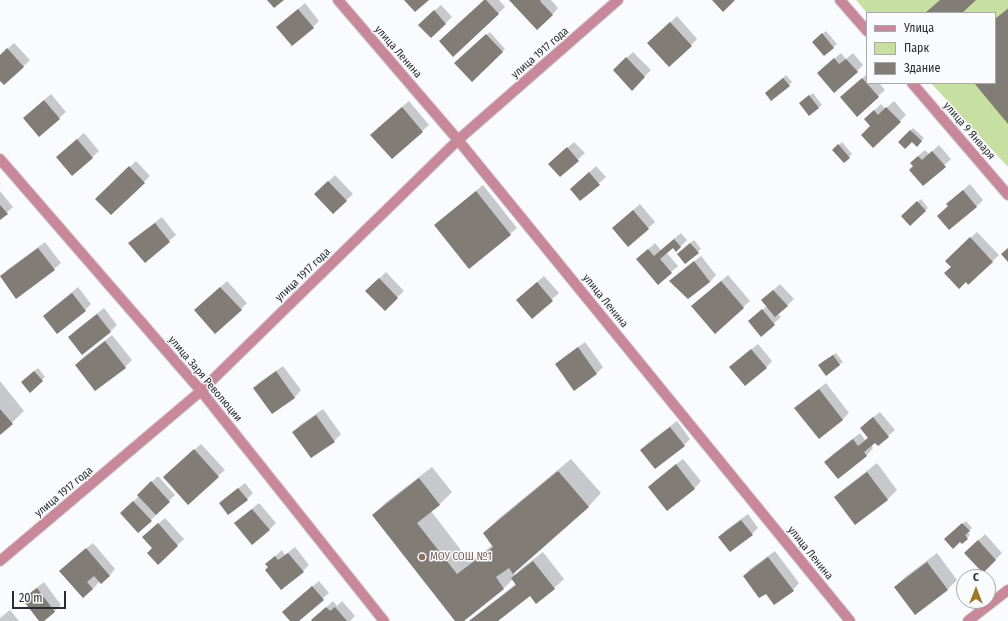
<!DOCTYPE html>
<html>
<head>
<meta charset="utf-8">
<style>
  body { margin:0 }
  #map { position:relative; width:1008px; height:621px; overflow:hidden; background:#f9fbfe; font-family:"Fira Sans Condensed",sans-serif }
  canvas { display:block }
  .legend { position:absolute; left:866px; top:12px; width:130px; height:72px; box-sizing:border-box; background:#f9fbfe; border:1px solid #a6a8ab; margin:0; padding:5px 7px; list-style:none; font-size:12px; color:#2a2c2f }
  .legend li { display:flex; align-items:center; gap:8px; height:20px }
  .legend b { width:20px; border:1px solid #a6a8ab }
  .north { position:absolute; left:956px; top:569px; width:40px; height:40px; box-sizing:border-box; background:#f9fbfe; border:1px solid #a6a8ab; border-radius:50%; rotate:0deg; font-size:11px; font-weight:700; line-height:16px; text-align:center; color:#2a2c2f }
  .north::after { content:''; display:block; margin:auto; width:14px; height:18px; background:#a07826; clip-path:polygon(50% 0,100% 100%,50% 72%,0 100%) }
  .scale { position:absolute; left:12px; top:591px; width:54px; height:18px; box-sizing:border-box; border:2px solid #2a2c2f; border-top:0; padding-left:5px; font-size:12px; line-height:14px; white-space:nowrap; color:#2a2c2f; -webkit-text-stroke:3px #f9fbfe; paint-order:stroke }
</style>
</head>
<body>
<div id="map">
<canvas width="1008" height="621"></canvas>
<ul class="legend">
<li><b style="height:5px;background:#c88899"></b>Улица</li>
<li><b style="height:11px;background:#c7dfa1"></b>Парк</li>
<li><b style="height:11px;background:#817c75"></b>Здание</li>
</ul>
<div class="north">С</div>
<div class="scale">20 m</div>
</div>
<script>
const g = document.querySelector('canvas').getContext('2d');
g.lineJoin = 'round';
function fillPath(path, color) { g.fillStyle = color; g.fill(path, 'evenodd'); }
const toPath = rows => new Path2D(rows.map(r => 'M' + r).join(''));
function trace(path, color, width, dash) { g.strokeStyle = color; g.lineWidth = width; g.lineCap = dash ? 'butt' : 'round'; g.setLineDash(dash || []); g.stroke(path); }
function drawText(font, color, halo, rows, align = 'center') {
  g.font = font + ' "Fira Sans Condensed",sans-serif'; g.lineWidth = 3; g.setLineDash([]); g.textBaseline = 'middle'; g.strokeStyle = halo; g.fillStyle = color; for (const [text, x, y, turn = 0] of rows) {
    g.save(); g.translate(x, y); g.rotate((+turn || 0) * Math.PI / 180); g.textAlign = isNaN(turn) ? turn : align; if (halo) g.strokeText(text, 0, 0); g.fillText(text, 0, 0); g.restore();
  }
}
const green = toPath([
  [856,0,1008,0,1008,167,931,83,995,83,995,13,867,13]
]);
const shadow = toPath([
  [485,0,499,0,505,7,453,55],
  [510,0,551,0,558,8,552,15],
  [305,3,319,21,313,27,277,27],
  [441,5,452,17,431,37,426,18],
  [1008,8,1008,122,975,83,995,83,995,19],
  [677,16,697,39,691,45,655,37],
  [826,31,837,44,824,55,816,39],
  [490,32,505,49,472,80,456,63],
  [14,43,30,60,5,84,0,79,0,56],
  [633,52,651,70,632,89,614,70],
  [841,53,846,59,853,53,863,65,857,71,825,67],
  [867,74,867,83,879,83,885,90,857,115,848,91],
  [786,75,792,82,789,85,766,93],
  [813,93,822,105,809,115,800,103],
  [51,94,66,112,39,136,31,112],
  [409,101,429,125,392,158,378,128],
  [894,101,906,115,900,121,872,126,865,119,881,104,885,109],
  [913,128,924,138,917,145,912,140,899,142],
  [84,133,99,151,72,175,64,151],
  [574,142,585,153,560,176,556,158],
  [842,142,852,154,844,162,836,147],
  [939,145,951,159,923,185,914,166,918,156,925,150,929,154],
  [136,161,150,176,111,214,96,199],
  [596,166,606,177,580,200,578,183],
  [335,175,353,194,334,212,316,194],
  [970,184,983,200,976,207,949,206,947,204],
  [483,185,517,228,510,234,469,267,435,225,442,219],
  [0,191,13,207,0,219],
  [921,199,928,208,910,225,902,216],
  [640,204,655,222,628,246,613,228],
  [162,217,176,235,145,262,129,243,136,237],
  [977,232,999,255,969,284,952,267,953,254],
  [681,233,687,240,680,247,673,247,666,252,678,266,671,272,644,253,655,243,661,250],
  [694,240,701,249,685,263,681,251],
  [45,242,61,263,54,269,1,277,7,270],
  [701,256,716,275,710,282,688,298,671,281,677,275],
  [386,272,404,291,385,309,367,291],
  [728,275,750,301,715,332,699,300],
  [544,276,559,293,532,317,517,300],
  [227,281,247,303,241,309,202,304],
  [780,284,794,299,778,314,781,317,761,335,756,315,767,306,769,294],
  [78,287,91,304,85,310,44,316,50,310],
  [104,308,117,325,111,331,82,353,70,337,76,330],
  [112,335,132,360,125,367,95,390,76,365,82,358],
  [585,342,603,367,597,373,574,389,556,364,563,358],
  [758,344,772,361,766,368,737,361],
  [836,353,843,362,826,375,822,362],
  [283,366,301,390,295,397,272,413,254,388,260,382],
  [38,368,45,377,30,391,25,379],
  [0,381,24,411,0,434],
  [826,383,849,413,843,419,819,438,802,402],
  [323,409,341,434,334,441,294,432,300,425],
  [880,412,895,430,888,436,876,442,871,445,873,448,867,455,838,477,825,462,832,455,860,433,865,440,869,437,861,428,868,421],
  [677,421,690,439,684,445,641,450,648,443],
  [201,444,225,470,218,476,171,471],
  [571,459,601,493,589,506,514,572,515,575,522,568,543,552,564,579,554,588,530,595,496,621,469,621,516,584,513,579,504,588,462,621,456,621,373,515,385,503,432,467,452,492,439,505,431,511,470,562,493,545,484,533,497,520],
  [683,459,701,481,695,488,667,509,649,487,656,480],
  [877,463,897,490,888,499,856,524,835,497,845,488],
  [158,476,175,495,157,512,158,513,139,532,121,513,139,496,138,495],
  [245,483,253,493,247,499,227,497],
  [259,503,276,523,269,530,242,517],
  [748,514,758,528,752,534,719,537,726,530],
  [165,518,184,539,158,563,150,531],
  [966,521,972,528,968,532,970,535,962,543,948,536],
  [985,534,1002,553,983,572,972,547],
  [93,543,115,569,109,576,100,581,93,589,67,564],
  [295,547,309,565,303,571,269,567,267,564,282,550,285,555],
  [775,551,799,583,793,590,766,592,744,576,750,569],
  [937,553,957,580,948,589,916,614,895,587,905,577],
  [319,581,329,593,297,621,292,621,290,605],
  [44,582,61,605,55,611,42,621,41,621,24,599,30,593],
  [333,601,337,606,342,601,355,616,350,621,313,621,319,614],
  [10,610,19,621,0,621,0,618]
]);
const building = toPath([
  [267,0,284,0,274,8],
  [404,0,429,0,415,12],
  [484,0,486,0,499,14,453,57,439,41],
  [509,0,541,0,540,1,553,15,537,30],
  [712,0,735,0,723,12],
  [940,0,976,0,962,13,925,13],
  [298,9,314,28,292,46,276,27],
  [1008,9,1008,124,974,83,995,83,995,19],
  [434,10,446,24,431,38,418,25],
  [670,22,692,46,669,67,647,43],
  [822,33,834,48,824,56,812,42],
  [486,34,503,52,472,82,454,63],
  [7,48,24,67,4,85,0,81,0,55],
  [626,57,645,77,632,91,613,70],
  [834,58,839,64,846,59,858,72,834,93,817,73],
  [783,78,790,86,771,101,765,93],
  [862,78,879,97,857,117,840,97],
  [809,95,819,108,809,116,799,103],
  [44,100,60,119,39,137,23,118],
  [402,107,423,132,392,159,370,135],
  [886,107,901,122,873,148,861,135,870,126,864,119,874,110,878,115],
  [910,130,922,141,917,147,912,142,905,149,898,142],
  [77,139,93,158,72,176,56,157],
  [838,144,850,158,844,163,832,150],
  [567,147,579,161,560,177,548,164],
  [932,151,946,167,923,186,909,170,913,166,910,163,918,156,922,160],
  [129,166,145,183,111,215,95,199],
  [589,172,600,185,580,201,570,189],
  [328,181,347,201,333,214,314,194],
  [963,190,977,207,949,230,937,216,948,206,946,204],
  [476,191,511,235,469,269,434,225],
  [917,201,926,211,910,226,901,216],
  [0,205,8,214,0,220],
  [633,210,649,229,628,247,612,228],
  [155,223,170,242,145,263,128,243],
  [970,237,993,262,968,285,966,282,959,289,944,273,951,267,945,261],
  [674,239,681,247,676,252,673,248,660,259,672,273,658,285,636,259,648,249,654,256],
  [690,243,699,253,685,264,677,254],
  [38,248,55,270,16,299,0,276],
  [1008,248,1008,262,1001,254],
  [694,261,710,282,688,299,669,281],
  [379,278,398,298,385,311,365,291],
  [721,281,744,308,715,334,691,306],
  [537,282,553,301,532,319,516,300],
  [220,287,242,310,215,334,194,310],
  [773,290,788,306,775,317,761,300],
  [72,293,86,311,57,334,43,316],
  [762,309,775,325,761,337,748,321],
  [97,314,111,332,82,355,68,337],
  [105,341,126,368,95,391,75,365],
  [578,347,597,374,574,391,555,364],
  [751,349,767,368,745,386,729,367],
  [833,355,840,365,826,376,818,365],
  [34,371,43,381,30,393,21,382],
  [276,371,295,398,272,414,253,388],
  [819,389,843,420,819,439,794,408],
  [0,409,13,424,0,435],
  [316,415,335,442,311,458,292,432],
  [873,417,889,437,878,446,875,443,864,452,867,456,838,479,824,462,853,439,858,446,868,438,860,428],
  [670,427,685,446,655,469,640,450],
  [194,449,219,477,188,505,163,477],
  [676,464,695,489,667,511,648,487],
  [558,471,589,507,513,574,509,568,496,577,504,589,464,621,455,621,372,515,419,478,440,505,417,523,457,574,493,547,483,533],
  [867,472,888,500,855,525,834,497],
  [151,481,170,502,156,515,137,495],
  [238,488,248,500,228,515,219,503],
  [133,501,152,521,138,533,120,513],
  [252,509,270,530,252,545,234,523],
  [741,520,753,535,730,552,718,537],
  [158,523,178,546,158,565,147,553,152,548,142,537],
  [962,523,970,531,965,535,968,539,962,544,960,542,953,549,944,539],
  [978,540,996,560,983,573,964,553],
  [86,548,110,576,101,584,94,576,87,582,93,589,83,598,59,571],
  [288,553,304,572,281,590,265,570,268,567,265,564,275,556,278,560],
  [768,557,794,591,774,605,766,594,759,598,743,576],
  [533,561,555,589,536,604,530,596,498,621,469,621,516,585,511,578],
  [927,562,948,590,915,615,894,587],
  [312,586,324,600,299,621,290,621,282,612],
  [37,588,55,612,44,621,39,621,22,599],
  [326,607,330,611,335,607,347,621,312,621,311,620]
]);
const minor = toPath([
  [338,0,458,140,850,621],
  [840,0,867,31],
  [912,83,1008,195],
  [0,159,201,391,384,621],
  [0,561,201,391,458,140,618,0],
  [968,621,1008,590]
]);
const markers = [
  [422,557,4,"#8d6e63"]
];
const streetNames = [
  ["улица Ленина",398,52,49],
  ["улица 1917 года",540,53,-41],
  ["улица 9 Января",969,131,49],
  ["улица 1917 года",303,275,-44],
  ["улица Ленина",605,301,51],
  ["улица Заря Революции",205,379,50],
  ["улица 1917 года",64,492,-40],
  ["улица Ленина",810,553,51]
];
const educationNames = [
  ["МОУ СОШ №1",430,557]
];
fillPath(green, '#c7dfa1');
fillPath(shadow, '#0003');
fillPath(building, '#817c75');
trace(minor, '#d4d6d9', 12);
trace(minor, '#c88899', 10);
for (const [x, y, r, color] of markers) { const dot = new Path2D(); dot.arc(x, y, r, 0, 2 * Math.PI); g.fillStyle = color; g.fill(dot); trace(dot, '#f9fbfe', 1.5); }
drawText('11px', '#2a2c2f', '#f9fbfe', streetNames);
drawText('11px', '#785e54', '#f9fbfe', educationNames, 'left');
</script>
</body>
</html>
